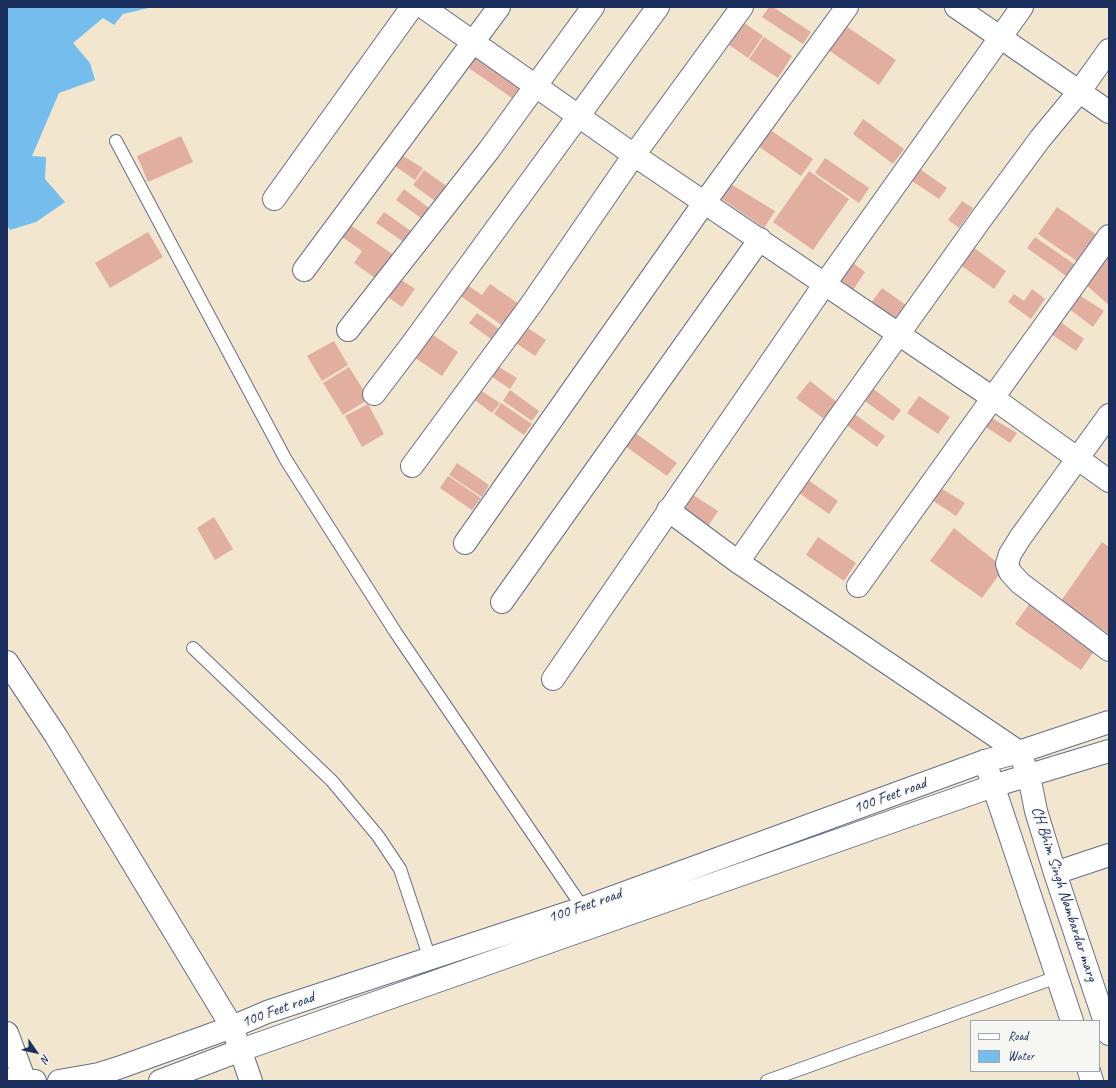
<!DOCTYPE html>
<html>
<head>
<meta charset="utf-8">
<style>
  body { margin:0 }
  #map { position:relative; width:1116px; height:1088px; overflow:hidden; background:#f2e6cf; font-family:Caveat,sans-serif }
  canvas { display:block }
  .frame { position:absolute; inset:0; border:8px solid #1b2f5e; pointer-events:none }
  .legend { position:absolute; left:970px; top:1020px; width:130px; height:52px; box-sizing:border-box; background:#f6f6f2; border:1px solid #9ea6b7; margin:0; padding:5px 7px; list-style:none; font-size:12px; color:#1b2f5e }
  .legend li { display:flex; align-items:center; gap:8px; height:20px }
  .legend b { width:20px; border:1px solid #9ea6b7 }
  .north { position:absolute; left:16px; top:1032px; width:40px; height:40px; -webkit-text-stroke:3px #f6f6f2; paint-order:stroke; rotate:124deg; font-size:11px; font-weight:700; line-height:16px; text-align:center; color:#1b2f5e }
  .north::after { content:''; display:block; margin:auto; width:14px; height:18px; background:#1b2f5e; clip-path:polygon(50% 0,100% 100%,50% 72%,0 100%) }
</style>
</head>
<body>
<div id="map">
<canvas width="1116" height="1088"></canvas>
<div class="frame"></div>
<ul class="legend">
<li><b style="height:5px;background:#fff"></b>Road</li>
<li><b style="height:11px;background:#74bdec"></b>Water</li>
</ul>
<div class="north">N</div>
</div>
<script>
const g = document.querySelector('canvas').getContext('2d');
g.lineJoin = 'round';
function fillPath(path, color) { g.fillStyle = color; g.fill(path, 'evenodd'); }
const toPath = rows => new Path2D(rows.map(r => 'M' + r).join(''));
function trace(path, color, width, dash) { g.strokeStyle = color; g.lineWidth = width; g.lineCap = dash ? 'butt' : 'round'; g.setLineDash(dash || []); g.stroke(path); }
function drawText(font, color, halo, rows, align = 'center') {
  g.font = font + ' Caveat,sans-serif'; g.lineWidth = 3; g.setLineDash([]); g.textBaseline = 'middle'; g.strokeStyle = halo; g.fillStyle = color; for (const [text, x, y, turn = 0] of rows) {
    g.save(); g.translate(x, y); g.rotate((+turn || 0) * Math.PI / 180); g.textAlign = isNaN(turn) ? turn : align; if (halo) g.strokeText(text, 0, 0); g.fillText(text, 0, 0); g.restore();
  }
}
const water = toPath([
  [7,7,153,7,123,14,114,25,103,18,73,43,90,63,95,80,59,93,32,156,46,157,45,179,65,202,36,222,10,230,7,225]
]);
const building = toPath([
  [769,7,773,7,811,32,803,44,762,17],
  [737,18,763,36,748,58,722,40],
  [840,22,896,60,879,85,824,47],
  [764,37,792,56,778,78,749,59],
  [472,51,521,85,512,98,463,64],
  [863,119,904,149,893,164,853,134],
  [763,125,813,159,801,176,751,141],
  [181,136,193,162,148,182,137,156],
  [400,154,423,168,415,180,392,164],
  [825,158,869,188,859,203,815,173],
  [914,165,947,188,939,199,906,177],
  [424,170,452,190,441,205,413,185],
  [809,171,849,199,813,250,773,222],
  [729,183,775,211,764,228,719,197],
  [404,189,433,211,425,221,396,200],
  [962,201,973,208,959,228,948,220],
  [1057,207,1097,235,1078,262,1038,234],
  [384,212,415,234,408,245,376,223],
  [346,222,398,258,381,282,354,263,362,251,338,234],
  [148,232,163,257,110,288,95,263],
  [1035,237,1077,266,1069,278,1027,248],
  [967,243,1006,271,994,289,955,261],
  [1105,255,1109,258,1109,305,1086,285],
  [845,257,865,272,853,290,832,275],
  [394,275,415,289,402,307,382,293],
  [463,282,482,295,490,284,519,304,503,326,455,292],
  [882,288,906,305,895,320,871,303],
  [1032,289,1045,299,1031,319,1008,302,1014,294,1024,301],
  [1076,293,1104,311,1093,327,1068,308],
  [477,313,502,331,495,342,469,323],
  [1052,316,1084,339,1076,351,1044,329],
  [520,323,546,340,535,356,510,339],
  [430,333,458,352,442,376,414,357],
  [334,341,348,365,322,381,307,356],
  [494,364,517,378,510,389,488,374],
  [349,367,369,399,343,415,323,383],
  [810,381,837,402,824,419,796,398],
  [868,385,901,410,893,421,859,397],
  [477,388,500,403,492,413,472,398],
  [510,390,539,411,532,421,503,401],
  [919,396,950,417,938,434,907,413],
  [501,403,532,424,524,435,494,414],
  [368,404,384,434,362,447,345,416],
  [849,410,885,436,877,447,841,421],
  [990,417,1017,433,1010,443,983,425],
  [631,430,677,463,667,476,621,443],
  [457,463,489,485,482,497,449,475],
  [801,475,838,501,829,514,792,488],
  [448,476,481,498,472,510,440,488],
  [934,484,965,503,956,516,926,496],
  [687,491,718,511,707,528,678,506],
  [214,517,233,549,215,560,197,528],
  [954,528,1004,568,982,598,930,561],
  [818,537,856,563,844,581,806,555],
  [1102,542,1109,547,1109,634,1061,601],
  [1033,599,1099,644,1081,670,1015,624]
]);
const service = toPath([
  [116,141,286,460,396,633,583,908],
  [193,648,332,781,378,836,400,869,430,959],
  [767,1081,1057,977]
]);
const minor = toPath([
  [423,7,634,155,993,398,1109,481],
  [956,7,1109,112],
  [274,199,412,7],
  [304,270,499,7],
  [348,330,489,150,593,7],
  [374,394,412,344,658,7],
  [1109,415,1020,538,1010,554,1007,564,1010,572,1020,583,1109,650],
  [412,466,530,306,634,155,742,7],
  [668,510,738,562,1019,752,1029,776,1036,811,1055,873,1109,1034],
  [465,543,704,203,847,7],
  [738,562,830,430,981,219,1040,139,1079,92,1109,50],
  [858,586,1109,236],
  [502,602,760,239],
  [7,662,56,736,232,1027],
  [553,679,824,285,1022,7],
  [985,761,1072,1021],
  [1055,873,1109,855],
  [7,1033,25,1081],
  [1089,1071,1092,1081]
]);
const tertiary = toPath([
  [236,1038,251,1081],
  [7,1080,35,1081],
  [59,1081,99,1074,118,1068,232,1027,267,1012,583,908,985,761,1019,752,1109,722],
  [160,1081,241,1050,993,786,1109,751]
]);
const streetNames = [
  ["100 Feet road",890,796,-20],
  ["CH Bhim Singh Nambardar marg",1064,894,72],
  ["100 Feet road",585,906,-19],
  ["100 Feet road",278,1010,-20]
];
fillPath(water, '#74bdec');
fillPath(building, '#e2aea0');
trace(service, '#666f86', 14);
trace(minor, '#666f86', 24);
trace(tertiary, '#666f86', 24);
trace(service, '#fff', 12);
trace(minor, '#fff', 22);
trace(tertiary, '#fff', 22);
drawText('16px', '#1b2f5e', '#f6f6f2', streetNames);
</script>
</body>
</html>
